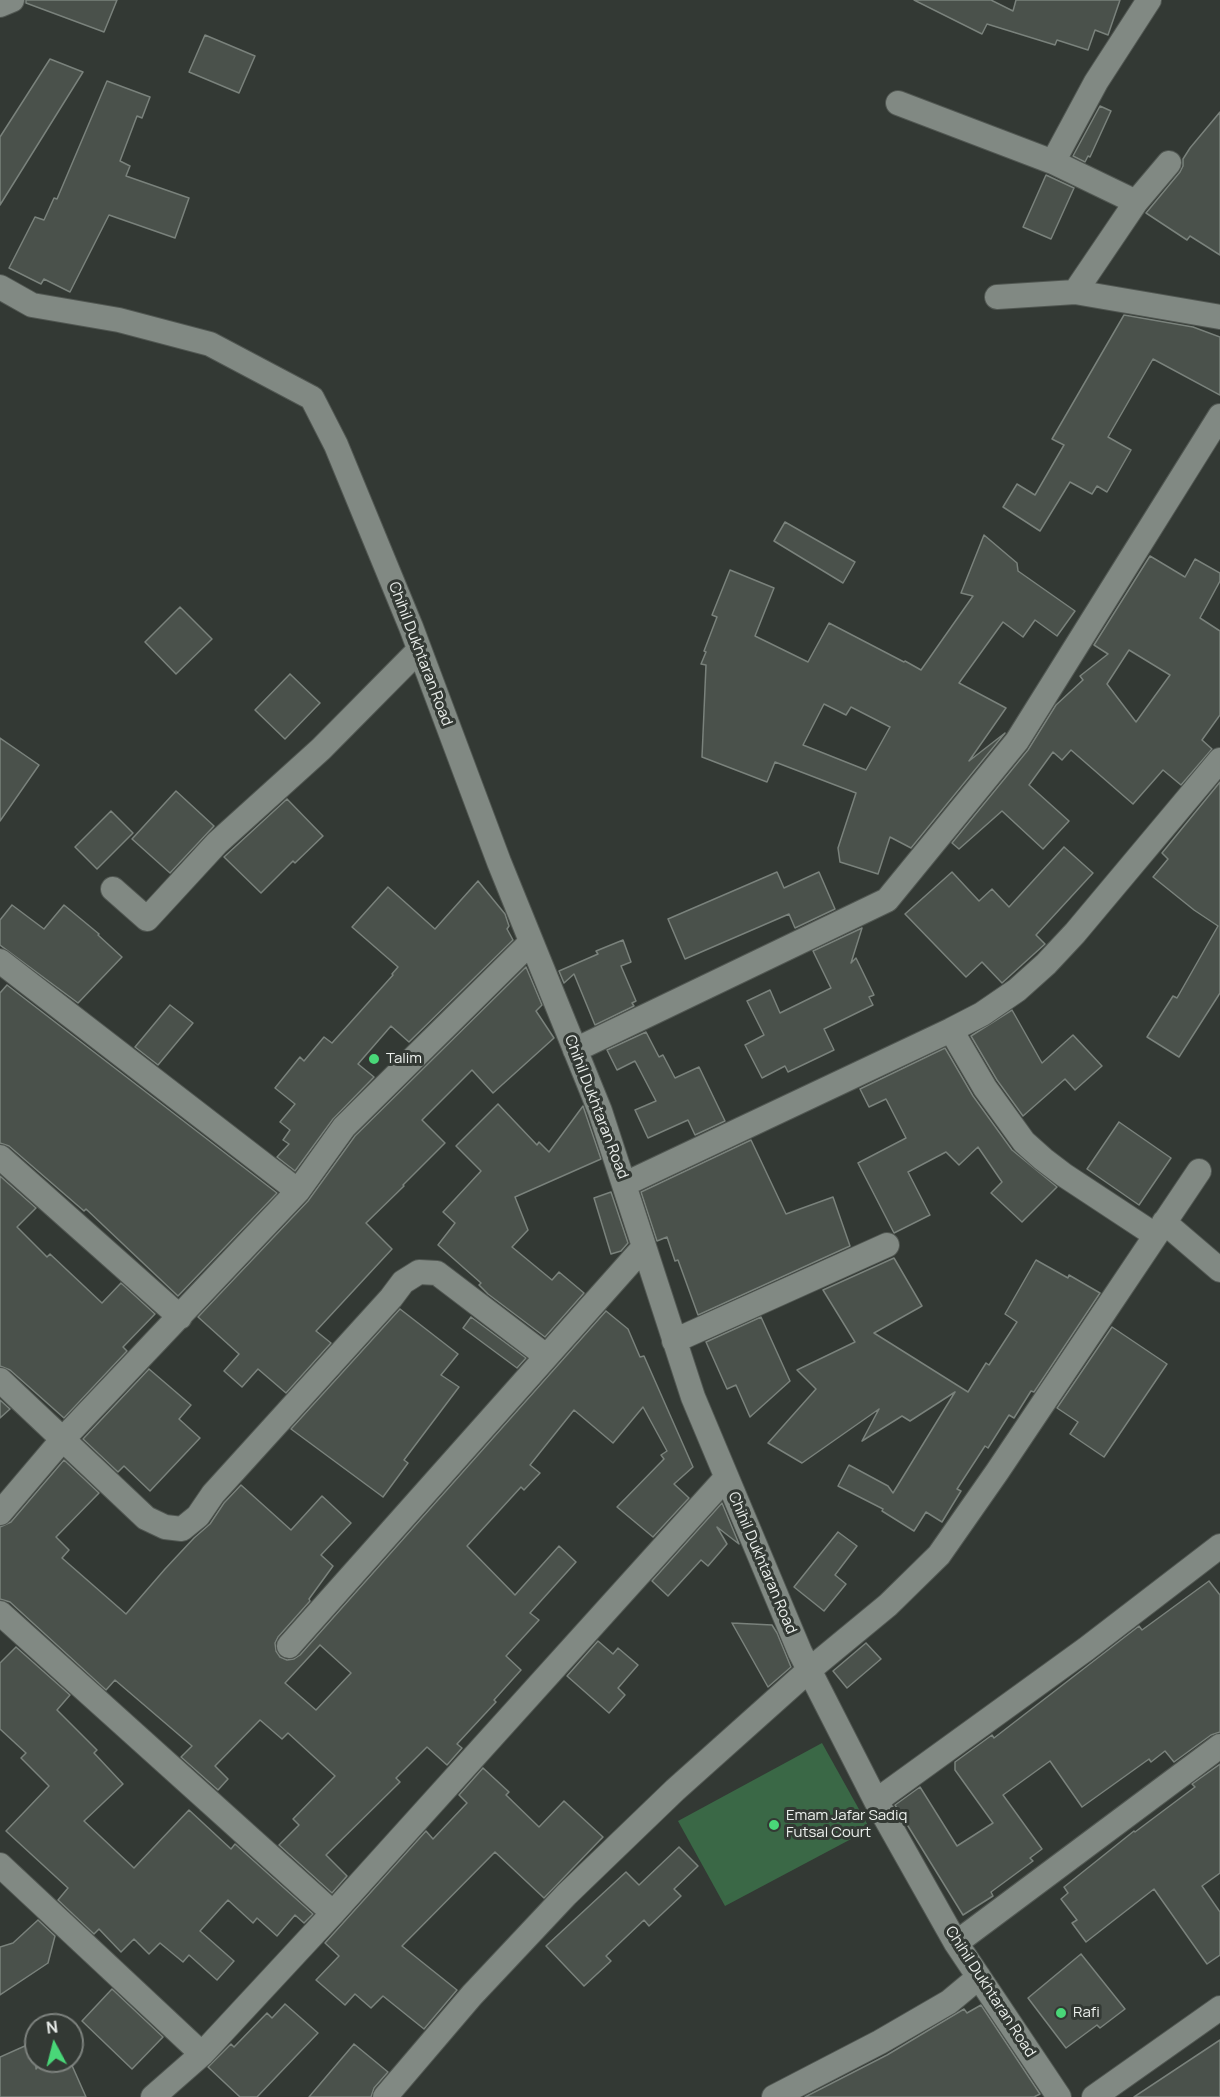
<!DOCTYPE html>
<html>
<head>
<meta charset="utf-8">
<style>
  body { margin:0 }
  #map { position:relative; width:1220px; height:2097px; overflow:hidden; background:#333934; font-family:Manrope,sans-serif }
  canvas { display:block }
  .north { position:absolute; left:24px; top:2013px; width:60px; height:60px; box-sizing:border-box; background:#333934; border:2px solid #7d827e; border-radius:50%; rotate:353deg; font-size:16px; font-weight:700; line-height:24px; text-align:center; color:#ecf0ed }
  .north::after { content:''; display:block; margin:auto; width:21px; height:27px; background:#49d778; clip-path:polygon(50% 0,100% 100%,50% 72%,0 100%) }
</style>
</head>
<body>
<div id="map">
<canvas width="1220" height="2097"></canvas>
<div class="north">N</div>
</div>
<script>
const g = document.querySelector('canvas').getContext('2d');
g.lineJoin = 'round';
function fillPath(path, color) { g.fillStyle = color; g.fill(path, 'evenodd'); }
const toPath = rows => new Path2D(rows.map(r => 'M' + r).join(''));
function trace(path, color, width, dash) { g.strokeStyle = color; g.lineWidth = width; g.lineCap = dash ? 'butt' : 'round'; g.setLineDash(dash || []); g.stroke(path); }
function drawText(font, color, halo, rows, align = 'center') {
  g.font = font + ' Manrope,sans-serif'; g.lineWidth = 6; g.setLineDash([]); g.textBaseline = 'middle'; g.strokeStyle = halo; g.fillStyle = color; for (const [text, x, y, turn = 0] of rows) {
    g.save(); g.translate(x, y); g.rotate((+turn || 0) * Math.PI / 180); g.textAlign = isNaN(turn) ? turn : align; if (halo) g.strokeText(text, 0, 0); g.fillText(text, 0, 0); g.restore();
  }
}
const green = toPath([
  [822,1743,870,1829,725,1906,678,1821]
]);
const building = toPath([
  [26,0,117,0,104,32,26,3,26,0],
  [914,0,991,0,1013,11,1016,0,1120,0,1108,35,1095,30,1088,50,1057,40,1055,45,987,24,982,34,914,0],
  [205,35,255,56,239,93,189,72,205,35],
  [50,59,83,72,0,205,0,137,50,59],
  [107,81,150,97,142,118,137,116,120,161,130,166,126,176,189,198,175,238,109,215,70,292,44,279,41,284,9,268,35,217,44,220,54,198,57,199,107,81],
  [1100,106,1111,111,1090,157,1088,156,1085,162,1073,156,1100,106],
  [1220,112,1220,255,1190,236,1187,240,1146,213,1180,172,1183,166,1183,159,1190,148,1220,112],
  [1046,175,1074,188,1051,239,1023,227,1046,175],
  [1124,315,1193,327,1220,337,1220,395,1153,359,1108,437,1131,450,1107,492,1097,486,1092,494,1070,482,1040,531,1003,507,1017,484,1035,495,1064,445,1052,439,1124,315],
  [785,522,855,562,843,583,774,541,785,522],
  [984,535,1017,563,1018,571,1075,611,1057,636,1035,620,1023,637,1003,622,959,683,1006,708,969,761,1005,733,911,848,890,837,878,874,840,862,838,848,856,793,775,762,767,782,702,757,706,665,701,664,706,652,704,651,717,617,712,615,730,570,774,588,755,636,808,662,829,623,904,662,905,661,921,670,973,596,961,593,984,535],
  [824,704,846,715,851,707,890,727,866,770,803,745,824,704],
  [1150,556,1185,577,1195,559,1220,573,1220,581,1200,618,1220,631,1220,715,1202,740,1212,749,1181,785,1163,770,1133,804,1071,750,1062,760,1053,752,1029,785,1069,821,1043,849,1002,811,959,849,952,843,1028,750,1056,705,1083,680,1080,676,1108,654,1094,645,1150,556],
  [1129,650,1170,675,1136,722,1107,684,1129,650],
  [180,607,212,639,176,674,145,642,180,607],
  [290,674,320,703,285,739,255,710,290,674],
  [0,738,39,765,0,821,0,738],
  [1220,782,1220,993,1179,1057,1147,1037,1173,996,1177,998,1218,926,1194,910,1153,877,1168,859,1162,853,1220,782],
  [176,791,214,826,170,873,132,839,176,791],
  [287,799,323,836,295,863,293,861,261,893,224,857,287,799],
  [111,811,133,833,97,869,75,847,111,811],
  [1064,847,1093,873,1036,935,1045,944,1002,983,982,962,966,977,905,914,952,872,979,901,992,889,1009,907,1064,847],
  [777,872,784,888,819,872,835,909,795,928,789,914,685,959,668,919,777,872],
  [478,881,505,914,509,926,507,929,513,940,409,1042,391,1026,358,1064,374,1077,333,1119,295,1171,277,1157,289,1144,283,1140,290,1130,280,1122,295,1104,275,1088,300,1057,304,1061,324,1037,332,1043,393,975,392,974,398,967,352,927,388,887,435,929,478,881],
  [12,905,44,929,64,905,99,934,98,935,122,957,78,1003,0,945,0,920,12,905],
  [862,928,851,963,856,958,874,995,869,997,873,1005,824,1029,834,1050,788,1072,785,1066,762,1078,745,1045,764,1035,747,1001,770,990,780,1013,831,988,813,951,862,928],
  [623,940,631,962,621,966,636,1001,632,1003,634,1006,595,1025,574,974,564,983,559,971,598,954,596,951,623,940],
  [526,967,542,1005,536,1011,554,1038,493,1093,472,1070,422,1120,445,1143,403,1185,404,1186,366,1223,392,1249,316,1331,331,1343,286,1393,258,1369,242,1387,224,1371,239,1354,198,1317,308,1201,355,1136,526,967],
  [7,985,277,1193,178,1296,86,1209,84,1211,9,1146,0,1143,0,993,7,985],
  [170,1005,193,1023,158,1065,135,1047,170,1005],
  [1012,1010,1042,1063,1073,1035,1102,1066,1075,1090,1065,1079,1023,1116,997,1080,971,1036,1012,1010],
  [646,1032,659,1057,663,1055,675,1078,699,1067,725,1121,695,1135,688,1120,648,1138,635,1110,656,1101,635,1061,617,1070,607,1050,646,1032],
  [945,1048,973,1096,1012,1150,1057,1187,1022,1222,991,1193,1002,1182,978,1147,959,1165,946,1152,908,1172,930,1215,894,1233,858,1163,906,1138,886,1099,869,1107,860,1089,945,1048],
  [498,1104,537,1145,539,1142,549,1152,583,1106,601,1159,515,1197,528,1230,512,1247,552,1280,559,1272,584,1293,545,1337,488,1294,479,1285,481,1283,438,1245,455,1223,443,1212,481,1171,456,1146,498,1104],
  [1119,1122,1171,1158,1139,1205,1087,1169,1119,1122],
  [751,1140,786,1214,833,1197,850,1246,698,1315,678,1260,675,1261,667,1237,657,1241,641,1192,751,1140],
  [0,1176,36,1208,17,1227,47,1257,50,1254,102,1303,121,1283,155,1314,123,1347,127,1351,64,1418,10,1370,0,1366,0,1176],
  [611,1192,628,1243,621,1251,611,1254,594,1198,611,1192],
  [894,1258,922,1306,874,1333,968,1392,986,1363,989,1365,1017,1322,1005,1314,1036,1260,1068,1278,1069,1275,1100,1293,1034,1392,1031,1391,1014,1418,1009,1415,988,1448,985,1446,957,1489,961,1491,942,1522,926,1512,914,1531,882,1511,883,1509,838,1486,849,1465,888,1486,893,1493,955,1392,910,1421,902,1416,862,1441,879,1409,802,1463,768,1443,816,1389,797,1370,855,1342,823,1290,894,1258],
  [400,1309,458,1354,441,1375,459,1387,404,1460,408,1463,383,1497,291,1429,400,1309],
  [606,1311,628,1329,640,1357,644,1356,693,1467,674,1484,689,1498,653,1537,617,1507,664,1459,661,1455,667,1451,643,1407,613,1443,574,1410,530,1465,540,1473,524,1490,521,1487,467,1546,515,1595,559,1546,576,1562,530,1613,539,1620,506,1656,521,1670,494,1700,496,1702,457,1744,462,1748,447,1765,427,1747,396,1778,400,1782,326,1855,347,1876,332,1893,279,1845,299,1825,293,1819,335,1776,288,1733,282,1739,260,1720,215,1766,228,1779,218,1790,181,1757,192,1746,115,1680,106,1690,10,1602,0,1599,0,1527,11,1522,64,1460,99,1493,56,1537,69,1550,62,1558,126,1614,165,1569,194,1538,210,1524,224,1503,241,1485,291,1530,322,1496,351,1523,321,1555,333,1566,309,1599,310,1601,278,1637,275,1643,276,1651,280,1657,287,1660,294,1659,300,1655,606,1311],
  [320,1645,351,1673,316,1710,285,1683,320,1645],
  [471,1317,526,1358,517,1368,463,1328,471,1317],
  [761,1317,790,1381,750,1417,736,1385,727,1389,706,1342,761,1317],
  [1112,1327,1167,1364,1104,1457,1070,1434,1078,1422,1057,1408,1112,1327],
  [149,1369,191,1405,179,1419,200,1438,150,1491,124,1466,118,1472,83,1439,149,1369],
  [0,1400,10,1409,0,1418,0,1400],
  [722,1503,739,1544,717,1527,727,1544,708,1566,701,1560,668,1596,652,1581,722,1503],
  [838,1532,857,1546,835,1575,846,1584,824,1611,794,1587,838,1532],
  [1209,1581,1220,1595,1220,1732,1211,1735,1174,1762,1165,1751,1151,1762,1149,1759,1082,1807,1050,1761,1003,1795,1042,1849,1030,1858,1033,1861,991,1892,993,1896,963,1915,895,1805,920,1787,957,1846,993,1823,955,1770,955,1762,992,1735,994,1738,1139,1626,1142,1630,1209,1581],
  [732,1623,772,1625,777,1633,791,1667,768,1687,732,1623],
  [598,1641,613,1654,618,1648,638,1665,618,1688,625,1695,609,1713,567,1676,598,1641],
  [866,1643,881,1659,847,1688,833,1671,866,1643],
  [16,1647,70,1695,57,1710,97,1750,94,1753,123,1784,84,1821,134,1868,189,1810,231,1849,235,1844,313,1914,304,1923,295,1915,277,1936,257,1918,253,1923,228,1900,200,1931,234,1961,217,1980,189,1955,183,1962,160,1943,149,1954,134,1939,121,1952,99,1929,94,1934,58,1900,68,1888,6,1831,49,1786,21,1758,26,1753,0,1729,0,1663,16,1647],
  [1220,1764,1220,1873,1202,1886,1220,1912,1220,1955,1207,1964,1154,1889,1086,1942,1072,1923,1077,1920,1061,1899,1068,1893,1064,1887,1134,1831,1135,1832,1195,1787,1192,1784,1220,1764],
  [483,1768,509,1792,506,1795,539,1827,564,1801,603,1837,544,1898,495,1852,402,1946,457,1990,424,2029,383,1996,371,2008,355,1994,345,2005,316,1980,339,1956,325,1943,426,1831,433,1839,467,1803,459,1795,483,1768],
  [679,1847,698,1866,674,1889,681,1896,649,1926,644,1920,606,1956,611,1961,584,1986,546,1946,626,1872,639,1885,679,1847],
  [38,1920,55,1936,48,1963,0,1995,0,1947,13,1943,38,1920],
  [1081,1954,1125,2009,1100,2028,1097,2025,1066,2048,1028,1998,1081,1954],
  [112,1989,163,2037,132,2069,82,2021,112,1989],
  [285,2004,318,2033,257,2097,240,2097,208,2067,231,2044,234,2047,267,2013,272,2018,285,2004],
  [981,2005,1040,2094,1034,2097,805,2097,887,2055,964,2009,967,2013,981,2005],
  [1220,2040,1220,2097,1134,2097,1220,2040],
  [36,2041,36,2069,43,2061,70,2061,86,2097,0,2097,0,2057,36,2041],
  [354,2044,388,2072,374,2088,371,2097,309,2097,354,2044]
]);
const street = toPath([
  [0,5,12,0],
  [898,103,1053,162,1136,202],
  [1053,162,1096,82,1149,0],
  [0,287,32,305,119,320,210,344,312,398,336,445,411,627,499,862,600,1111,693,1397,800,1652,876,1801,956,1943,1059,2097],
  [1075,292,1136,202,1169,163],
  [997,297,1075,292,1220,317],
  [113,889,147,919,217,843,321,749,419,650],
  [0,961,298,1191],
  [951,1030,985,1088,1024,1142,1043,1159,1064,1175,1155,1235],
  [575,1050,887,900,1017,741,1220,416],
  [0,1157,180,1317],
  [625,1184,951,1030,982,1014,1017,990,1046,964,1075,933,1220,760],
  [1164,1222,1220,1270],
  [674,1341,887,1245],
  [0,1380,146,1518,165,1527,182,1529,198,1516,213,1494,391,1298,403,1282,419,1272,437,1273,546,1356],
  [0,1513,62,1440,298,1191,344,1127,531,942],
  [0,1613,333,1913],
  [289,1646,644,1247],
  [876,1801,1086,1649,1220,1546],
  [0,1865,202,2054],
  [956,1943,1220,1746],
  [153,2097,202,2054,333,1913,725,1479],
  [385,2097,472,1995,566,1895,675,1790,808,1671,888,1605,939,1555,997,1472,1199,1171],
  [774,2097,880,2042,949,2002,979,1977],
  [1094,2097,1220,2008]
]);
const markers = [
  [374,1059,6,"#49d778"],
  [774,1825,6,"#49d778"],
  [1061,2013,6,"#49d778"]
];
const streetNames = [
  ["Chihil Dukhtaran Road",420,654,69],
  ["Chihil Dukhtaran Road",596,1107,69],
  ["Chihil Dukhtaran Road",762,1563,67],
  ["Chihil Dukhtaran Road",990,1992,57]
];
const poiNames = [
  ["Talim",386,1059],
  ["Emam Jafar Sadiq",786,1816],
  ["Futsal Court",786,1833],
  ["Rafi",1073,2013]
];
fillPath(green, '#3a6846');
fillPath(building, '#4a514b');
trace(building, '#7a827c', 1.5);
trace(street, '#515752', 26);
trace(street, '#818983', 24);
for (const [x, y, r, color] of markers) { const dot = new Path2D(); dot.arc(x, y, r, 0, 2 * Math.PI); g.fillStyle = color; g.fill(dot); trace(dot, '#333934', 2); }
drawText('15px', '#ecf0ed', '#333934', streetNames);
drawText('15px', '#ecf0ed', '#333934', poiNames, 'left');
</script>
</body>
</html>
